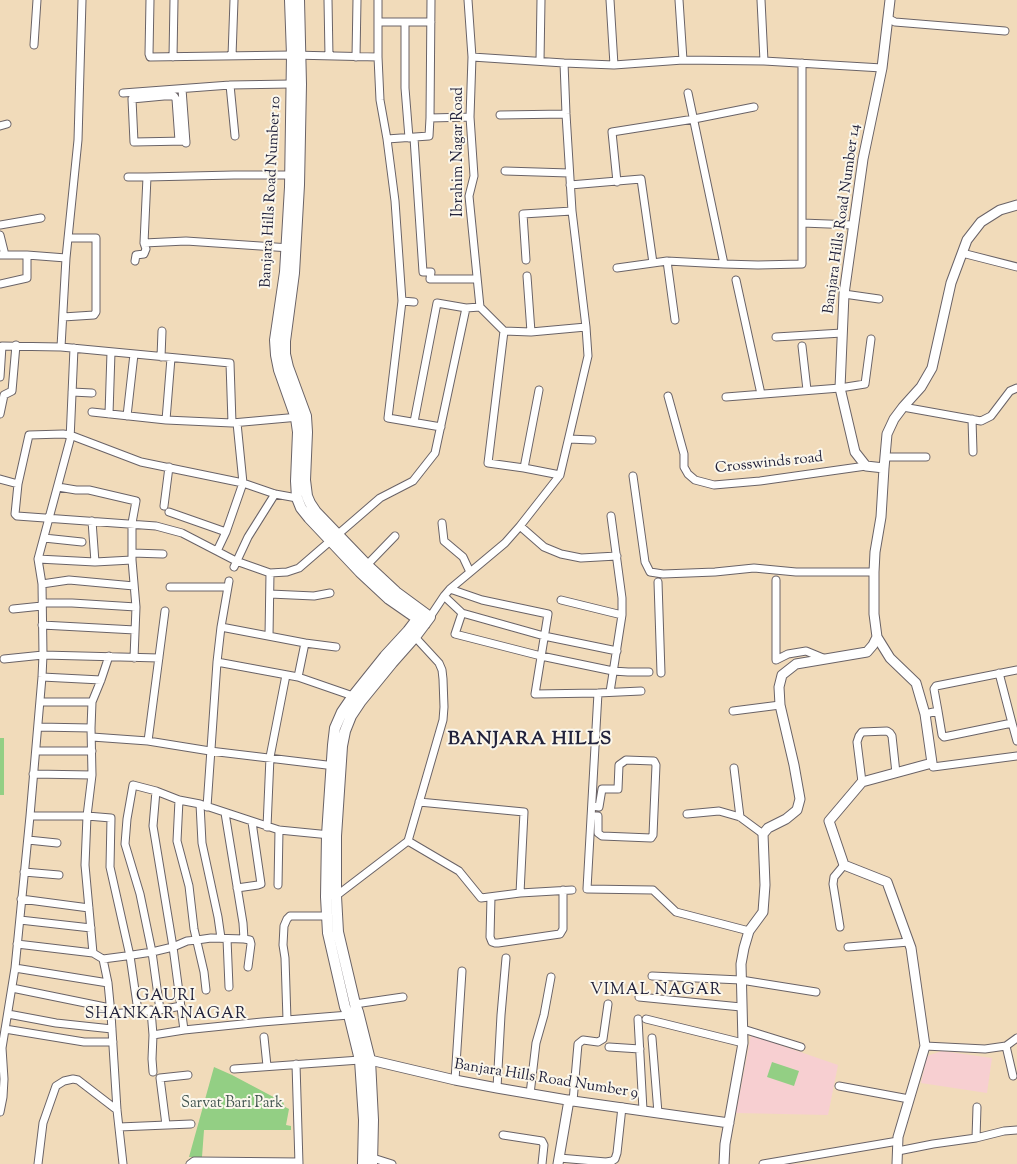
<!DOCTYPE html>
<html>
<head>
<meta charset="utf-8">
<style>
  body { margin:0 }
  canvas { display:block; background:#f1dbba }
</style>
</head>
<body>
<canvas width="1017" height="1164"></canvas>
<script>
const g = document.querySelector('canvas').getContext('2d');
g.lineJoin = 'round';
function fillPath(path, color) { g.fillStyle = color; g.fill(path, 'evenodd'); }
const toPath = rows => new Path2D(rows.map(r => 'M' + r).join(''));
function trace(path, color, width, dash) { g.strokeStyle = color; g.lineWidth = width; g.lineCap = dash ? 'butt' : 'round'; g.setLineDash(dash || []); g.stroke(path); }
function drawText(font, color, halo, rows, align = 'center') {
  g.font = font + ' "Sorts Mill Goudy",serif'; g.lineWidth = 4; g.setLineDash([]); g.textBaseline = 'middle'; g.strokeStyle = halo; g.fillStyle = color; for (const [text, x, y, turn = 0] of rows) {
    g.save(); g.translate(x, y); g.rotate((+turn || 0) * Math.PI / 180); g.textAlign = isNaN(turn) ? turn : align; if (halo) g.strokeText(text, 0, 0); g.fillText(text, 0, 0); g.restore();
  }
}
const built = toPath([
  [751,1035,838,1065,828,1115,736,1113],
  [942,1051,992,1058,987,1093,921,1083,927,1056]
]);
const green = toPath([
  [0,738,4,738,4,795,0,795],
  [772,1062,799,1071,794,1086,767,1077],
  [214,1067,232,1075,283,1102,285,1107,289,1109,286,1125,291,1126,291,1130,204,1130,202,1157,189,1157]
]);
const minor = toPath([
  [150,0,149,54,150,57,292,55,378,57],
  [328,0,329,56],
  [378,0,378,57,380,100,387,139,395,201,402,301,388,418,441,427],
  [468,0,472,57,470,117,474,176,469,196,480,307,504,331,531,332,586,327],
  [610,0,614,65],
  [679,0,683,60],
  [761,0,764,61],
  [889,19,895,22,1005,31],
  [378,22,431,22],
  [405,22,405,88,409,138],
  [34,45,37,0],
  [232,56,234,0],
  [173,57,174,0],
  [356,57,357,0],
  [472,57,564,63,614,65,683,60,764,61,882,68],
  [540,61,541,0],
  [230,85,235,136],
  [182,89,186,143],
  [164,91,164,96,132,99,134,142,186,141],
  [123,93,230,85,291,84],
  [688,93,724,264,758,265,802,264,802,63],
  [164,96,174,96,176,99,179,141],
  [500,115,566,114],
  [430,118,431,0],
  [0,126,7,124],
  [414,138,423,272,431,272,430,279,477,279],
  [387,139,429,136,430,118,470,117],
  [505,171,569,173],
  [128,177,147,177],
  [617,182,612,132,694,119,754,107],
  [570,185,641,179,653,263,667,261,675,320],
  [802,223,854,225],
  [0,225,41,218],
  [0,235,5,255],
  [290,248,186,241,144,243,147,177,234,175,294,175],
  [962,253,1017,267],
  [0,255,27,255,66,258,61,347],
  [66,258,78,140,82,0],
  [526,260,523,214,572,211],
  [135,261,136,255,144,254,146,249,144,243],
  [667,261,724,264],
  [617,268,653,263],
  [527,276,531,332],
  [736,280,761,394],
  [0,284,27,278,27,255],
  [844,294,879,299],
  [402,301,414,302],
  [63,317,94,315,96,312,96,238,68,238],
  [504,331,488,463,524,468,560,475],
  [776,337,842,333],
  [802,346,807,390],
  [161,357,162,331],
  [0,377,2,346,61,347,230,363,232,423],
  [72,392,92,393],
  [668,396,684,454,684,467,688,474,695,480,714,485,760,481,866,466],
  [726,397,840,388,865,384,871,339],
  [903,407,981,421,991,416,1010,391,1017,388],
  [92,412,166,420,232,423,299,417],
  [0,414,4,395,12,391,16,345],
  [109,414,111,352],
  [127,416,134,354],
  [972,419,973,452],
  [166,420,171,358],
  [414,422,437,303,466,308,480,307],
  [569,439,592,440],
  [885,457,926,457],
  [524,468,539,390],
  [633,476,645,562,650,572,663,574,715,572,754,568,796,572,874,572],
  [0,479,18,484],
  [58,487,76,490,89,490,136,501,132,523,132,560,136,607,134,658],
  [297,498,275,494,243,483,141,462,70,435,63,434,29,435,18,484,15,514,17,516,156,526,182,533,236,561,270,573,287,572,299,568,380,498,413,481,435,453,466,308],
  [164,506,169,467],
  [169,512,226,532],
  [92,521,95,562],
  [442,523,444,541,463,557,470,572],
  [520,526,544,547,561,554,581,558,617,556],
  [44,538,82,542],
  [217,551,226,532,243,483,237,423],
  [132,553,163,554],
  [38,559,95,562,132,560],
  [234,567,248,537,275,494],
  [364,568,395,536],
  [776,580,776,660,788,654,806,651,823,658],
  [658,582,661,673],
  [42,584,69,580,134,586],
  [170,587,227,587],
  [450,589,482,600,548,614,535,694,598,693,641,691],
  [270,594,314,596,330,593],
  [444,596,462,613,544,636,617,651],
  [561,600,622,615],
  [42,603,72,603,136,607],
  [13,609,42,606],
  [462,613,455,634,541,656,613,671,628,672,649,672],
  [430,617,444,596,450,589,505,543,520,526,560,475,588,356,586,327,572,211,566,114,564,63],
  [42,625,135,630],
  [221,627,305,643,336,647],
  [269,636,270,573],
  [109,656,101,680,92,702,91,728,92,775,87,816,85,865,93,953,103,959,108,983,111,1014,117,1110,123,1164],
  [4,659,43,655,159,658],
  [217,662,298,677,353,696],
  [42,677,101,680],
  [298,677,305,643],
  [610,692,622,615,622,598,611,516],
  [598,693,587,889,653,890,676,912,749,931],
  [40,702,92,702],
  [733,711,780,705],
  [938,711,942,735,944,737,1012,723,999,673],
  [925,714,938,711,934,689,936,686,1017,670],
  [1012,723,1017,741],
  [38,727,91,728],
  [92,737,148,741,210,751,335,766],
  [148,741,165,611],
  [36,751,92,751],
  [933,767,1017,756],
  [734,768,740,817],
  [33,774,92,775],
  [862,782,857,742,859,736,862,732,887,731,890,733,892,736,896,773],
  [156,791,153,826,173,947,184,1030],
  [179,800,177,841,189,886,194,929,204,972,206,990],
  [419,802,524,812,520,893],
  [200,804,202,843,218,917,221,938],
  [207,807,217,662,221,627,229,581],
  [687,814,719,811,740,817,763,834],
  [30,816,87,816,111,818,110,867,130,956,138,1011],
  [591,816,598,816,598,833,602,836,651,838,653,835,656,765,654,761,626,760,619,765,618,789,602,789,599,807,592,806],
  [267,827,270,757,286,675],
  [28,840,57,843],
  [408,841,459,871,481,898,520,893,572,890],
  [24,872,59,875],
  [278,885,279,830],
  [237,888,258,885,261,884,252,822],
  [334,897,336,896,408,841,443,720,444,707,443,679,442,670,439,663,415,637],
  [491,897,490,937,492,942,495,943,498,943,560,934,563,929,563,890],
  [21,899,89,908],
  [20,920,91,928],
  [840,927,833,884,834,877,844,865],
  [227,939,229,987],
  [244,939,250,940,251,944,248,967],
  [17,944,93,953],
  [848,947,909,942],
  [103,959,126,956,152,952,173,947,187,941,197,940,211,938,244,939,243,923,225,813],
  [15,968,108,983],
  [652,976,741,980,816,992],
  [12,988,110,1008],
  [639,997,741,1007],
  [355,1004,403,997],
  [151,1010,153,1035,152,1059,153,1072],
  [160,1010,152,952,140,894,125,844,127,819,133,785,156,791,179,800,200,804,279,830,330,835],
  [8,1014,56,1023,112,1029],
  [111,1014,160,1010,181,1006],
  [638,1019,643,1110],
  [646,1019,743,1043],
  [287,1020,285,958,283,945,284,926,287,919,290,916,327,916],
  [5,1029,84,1042,113,1042],
  [743,1029,801,1047],
  [153,1035,184,1030,262,1022,349,1015],
  [264,1037,267,1066],
  [652,1038,658,1113],
  [925,1046,985,1049,1006,1046,1017,1038],
  [1006,1046,1013,1076],
  [609,1047,640,1049],
  [296,1064,299,1164],
  [234,1069,360,1060],
  [455,1080,462,971],
  [839,1086,909,1099],
  [497,1088,501,1015,506,958],
  [530,1094,536,1043,544,1015,551,977],
  [573,1101,578,1044,583,1040,598,1042,603,1039,608,1004],
  [0,1112,3,1097,4,1079,2,1048,15,968,30,816,42,677,43,655,42,584,38,559,70,440,74,348],
  [166,1125,160,1078,188,1075],
  [119,1127,191,1124],
  [503,1135,542,1141,544,1145,542,1164],
  [976,1138,1004,1131,1017,1130],
  [898,1151,933,1144,976,1138,977,1107],
  [373,1158,392,1164],
  [559,1158,606,1162,612,1161,615,1159,617,1153,622,1107],
  [38,1164,43,1123,56,1086,64,1081,73,1079,78,1080,117,1110],
  [190,1164,194,1161,197,1161,299,1162],
  [763,1164,898,1141]
]);
const tertiary = toPath([
  [890,0,882,68,863,159,844,294,840,388,855,452,866,466,884,468,881,517,875,552,874,572,874,614,877,637,890,658,916,683,925,714,932,763,862,782,829,821,844,865,887,882,911,948,925,1046,898,1137,897,1164],
  [884,468,887,434,894,419,903,407,921,387,932,368,951,283,967,240,981,222,1000,210,1017,205],
  [364,1060,370,1060,455,1080,497,1088,573,1101,729,1123],
  [558,1164,569,1100],
  [724,1164,725,1144,743,1043,741,964,744,948,749,931,763,912,765,885,763,834,768,828,786,819,797,810,800,799,794,765,780,705,779,687,782,675,796,664,867,652,873,645,877,637]
]);
const secondary = toPath([
  [290,0,292,55,290,187,285,272,275,340,276,355,279,370,296,418,298,432,296,481,297,498,301,508,309,518,360,572,389,599,425,624],
  [299,0,301,84,299,185,294,273,285,341,285,354,288,367,306,416,307,432,305,480,307,496,310,503,316,512,367,565,396,592,430,617,415,637,392,663,361,701,351,716,345,731,342,746,336,836,336,896,338,932,355,1004,358,1012,370,1060,373,1120,372,1164],
  [363,1164,364,1120,360,1060,349,1015,345,1007,328,933,326,897,327,835,333,745,335,728,342,712,353,696,385,656,408,631,421,614]
]);
const streetNames = [
  ["Ibrahim Nagar Road",459,152,-90],
  ["Banjara Hills Road Number 10",272,192,-87],
  ["Banjara Hills Road Number 14",843,219,-82],
  ["Crosswinds road",769,464,-6],
  ["Banjara Hills Road Number 9",546,1080,9]
];
const parkNames = [
  ["Sarvat Bari Park",232,1104]
];
const neighbourhoodNames = [
  ["VIMAL NAGAR",656,991],
  ["GAURI",166,997],
  ["SHANKAR NAGAR",166,1015]
];
const districtNames = [
  ["BANJARA HILLS",530,741]
];
fillPath(built, '#f7cfd1');
fillPath(green, '#93cf84');
trace(minor, '#6a6367', 9);
trace(tertiary, '#6a6367', 11);
trace(secondary, '#6a6367', 12);
trace(minor, '#fff', 7);
trace(tertiary, '#fff', 9);
trace(secondary, '#fff', 10);
drawText('15px', '#22223b', '#fbf7ec', streetNames);
drawText('15px', '#445651', '#fbf7ec', parkNames);
g.letterSpacing = '1px';
drawText('16px', '#22223b', '#fbf7ec', neighbourhoodNames);
g.letterSpacing = '0px';
g.letterSpacing = '1px';
drawText('bold 19px', '#22223b', '#fbf7ec', districtNames);
g.letterSpacing = '0px';
</script>
</body>
</html>
